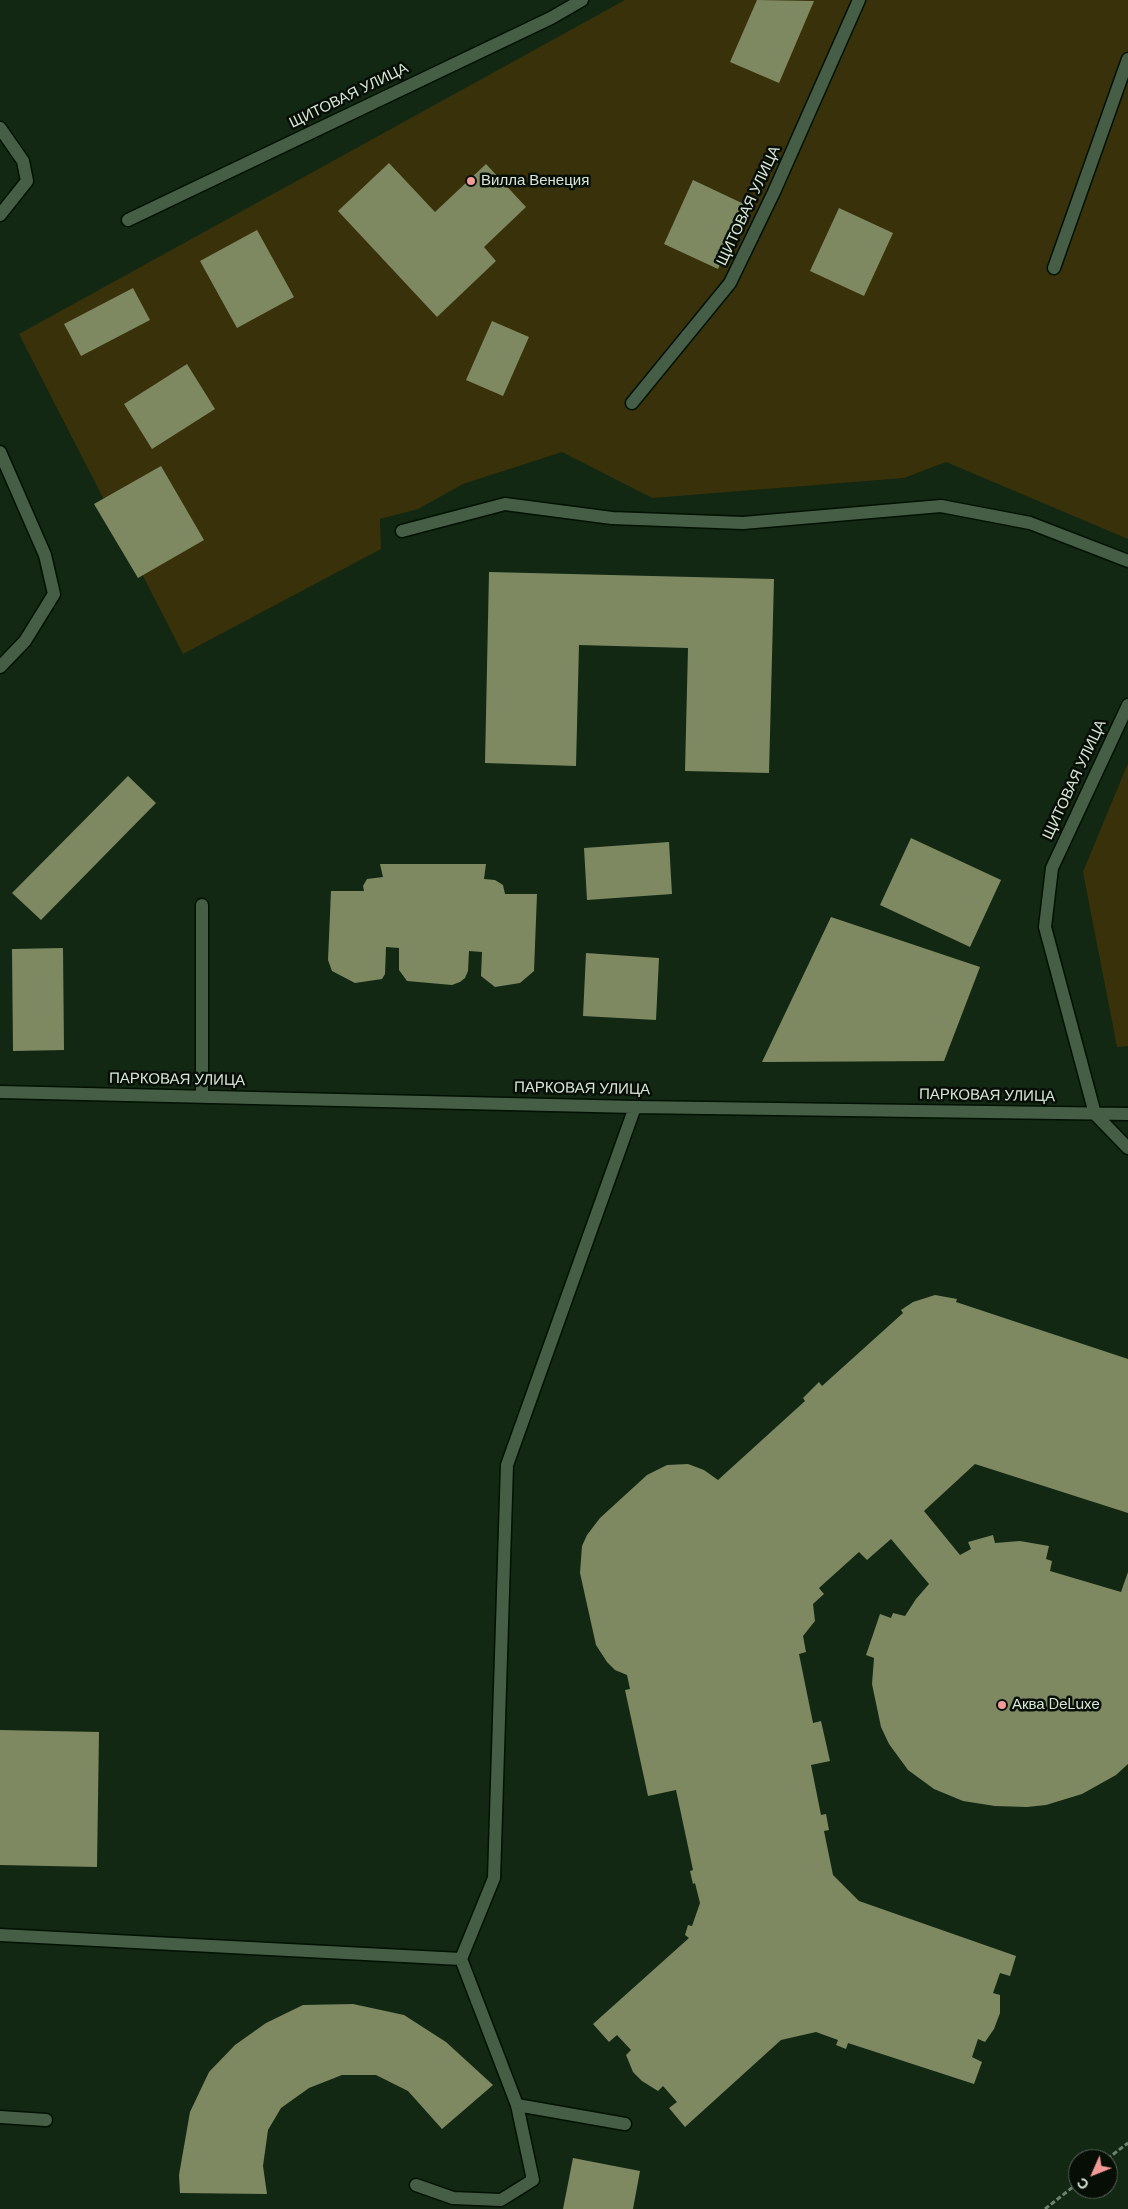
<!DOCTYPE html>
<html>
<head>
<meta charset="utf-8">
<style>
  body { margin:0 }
  #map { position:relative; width:1128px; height:2209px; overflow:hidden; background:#122813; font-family:"DM Sans",sans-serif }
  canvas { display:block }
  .north { position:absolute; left:1068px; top:2149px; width:50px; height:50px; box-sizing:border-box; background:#060e06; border:1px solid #5a645a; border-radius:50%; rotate:226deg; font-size:14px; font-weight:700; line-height:20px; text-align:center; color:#d8e6d8 }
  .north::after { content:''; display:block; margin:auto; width:18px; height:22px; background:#f59b97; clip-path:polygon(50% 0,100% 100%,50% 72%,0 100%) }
</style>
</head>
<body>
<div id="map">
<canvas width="1128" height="2209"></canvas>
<div class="north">С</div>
</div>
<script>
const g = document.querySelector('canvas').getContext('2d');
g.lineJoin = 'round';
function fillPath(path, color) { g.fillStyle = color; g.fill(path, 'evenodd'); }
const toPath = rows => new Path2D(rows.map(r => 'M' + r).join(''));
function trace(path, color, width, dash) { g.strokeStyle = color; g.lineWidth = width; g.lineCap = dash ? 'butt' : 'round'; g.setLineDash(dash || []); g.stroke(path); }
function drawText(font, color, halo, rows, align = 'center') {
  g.font = font + ' "DM Sans",sans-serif'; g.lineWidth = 5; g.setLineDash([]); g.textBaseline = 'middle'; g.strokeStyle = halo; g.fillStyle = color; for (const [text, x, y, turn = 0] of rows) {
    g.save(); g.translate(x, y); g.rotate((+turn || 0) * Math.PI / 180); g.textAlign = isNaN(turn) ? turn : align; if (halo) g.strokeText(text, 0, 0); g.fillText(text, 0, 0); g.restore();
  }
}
const green = toPath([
  [625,0,1128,0,1128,539,946,462,904,478,652,498,562,452,463,484,418,509,380,519,381,549,183,654,19,334],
  [1128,763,1128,1046,1117,1047,1083,872]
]);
const building = toPath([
  [757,0,814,1,779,83,730,62],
  [389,163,435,212,486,164,526,207,484,247,496,261,437,317,338,211],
  [693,180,746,205,718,269,664,244],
  [839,208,893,233,864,296,810,271],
  [257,230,294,297,237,328,200,261],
  [133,288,150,320,81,356,64,324],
  [492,321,529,337,503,396,466,380],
  [187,364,215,409,152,449,124,404],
  [161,466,204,540,138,578,94,504],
  [489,572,774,579,769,773,685,771,688,648,579,645,576,766,485,763],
  [128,776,156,803,41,920,12,893],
  [911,838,1001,880,970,947,880,905],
  [669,842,672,894,587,900,584,848],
  [380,864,486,864,484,879,495,880,503,885,505,894,537,894,534,971,520,983,495,987,481,976,482,952,469,951,468,971,465,978,460,982,452,985,407,981,399,970,399,948,386,947,385,974,382,979,355,983,332,971,328,960,331,891,364,891,363,886,367,879,383,877],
  [831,917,980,967,944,1061,762,1062],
  [63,948,64,1050,13,1051,12,949],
  [586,953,659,958,656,1020,583,1016],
  [935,1295,957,1299,956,1302,1128,1359,1128,1513,975,1464,924,1511,960,1555,971,1549,968,1542,993,1535,995,1543,1020,1541,1049,1546,1046,1559,1052,1561,1050,1571,1121,1592,1128,1572,1128,1764,1116,1775,1082,1794,1046,1805,1027,1807,995,1806,963,1801,934,1789,908,1770,889,1744,881,1727,872,1684,874,1658,866,1655,880,1614,891,1618,893,1613,905,1616,916,1599,929,1584,891,1539,867,1560,859,1552,819,1588,824,1594,813,1604,815,1621,803,1636,806,1652,799,1654,813,1723,821,1721,830,1761,811,1765,821,1815,826,1814,829,1830,824,1831,833,1875,859,1901,1016,1956,1010,1976,1000,1973,993,1993,1000,1995,1000,2013,994,2029,985,2042,978,2039,972,2057,982,2062,974,2084,848,2043,846,2049,836,2045,838,2040,816,2032,781,2040,685,2127,669,2108,677,2102,663,2086,658,2091,642,2081,633,2072,626,2055,631,2050,617,2035,609,2042,593,2024,689,1938,685,1935,688,1925,692,1926,700,1903,695,1883,693,1884,690,1871,693,1870,676,1790,648,1796,625,1690,630,1689,627,1675,615,1670,607,1662,596,1645,580,1573,582,1546,587,1535,600,1518,647,1475,667,1465,688,1464,704,1470,718,1480,805,1401,803,1398,819,1382,822,1386,903,1313,901,1310,913,1302],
  [0,1730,99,1732,97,1867,0,1865],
  [353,2004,404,2015,446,2042,493,2085,442,2129,408,2091,376,2075,342,2075,309,2088,281,2108,268,2130,263,2166,267,2194,180,2193,179,2175,190,2112,209,2072,235,2045,266,2023,303,2005],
  [573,2158,640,2171,633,2209,563,2209]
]);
const path = toPath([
  [1107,2159,1128,2143],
  [1045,2209,1078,2183]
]);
const minor = toPath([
  [0,128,23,161,27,181,0,215],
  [128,220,551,18,582,0],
  [1054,268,1128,59],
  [632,403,730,283,774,192,859,0],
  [0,452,45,555,54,594,25,641,0,667],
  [402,531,505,504,612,518,743,523,941,506,1030,523,1128,561],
  [1128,705,1052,868,1045,927,1095,1114,1128,1148],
  [0,1092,635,1107,1128,1114],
  [202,1096,202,905],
  [0,1935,461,1959,494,1878,507,1465,635,1107],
  [461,1959,517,2105,625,2124],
  [0,2117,46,2120],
  [416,2185,453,2198,501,2200,533,2180,517,2105]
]);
const markers = [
  [471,181,5,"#f59b97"],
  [1002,1705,5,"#f59b97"]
];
const streetNames = [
  ["ЩИТОВАЯ УЛИЦА",349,96,-26],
  ["ЩИТОВАЯ УЛИЦА",749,206,-65],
  ["ЩИТОВАЯ УЛИЦА",1075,780,-65],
  ["ПАРКОВАЯ УЛИЦА",177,1080,1],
  ["ПАРКОВАЯ УЛИЦА",582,1089,1],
  ["ПАРКОВАЯ УЛИЦА",987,1096,1]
];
const poiNames = [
  ["Вилла Венеция",481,181],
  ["Аква DeLuxe",1012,1705]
];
fillPath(green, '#39310a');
fillPath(building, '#7e8962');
trace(minor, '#001101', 15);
trace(path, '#6f816f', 3, [5, 2.5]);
trace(minor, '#465e46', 12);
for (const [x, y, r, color] of markers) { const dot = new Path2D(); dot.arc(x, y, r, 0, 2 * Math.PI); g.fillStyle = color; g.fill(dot); trace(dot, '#060e06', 2); }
drawText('15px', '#d8e6d8', '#060e06', streetNames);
drawText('15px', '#d8e6d8', '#060e06', poiNames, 'left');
</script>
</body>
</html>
